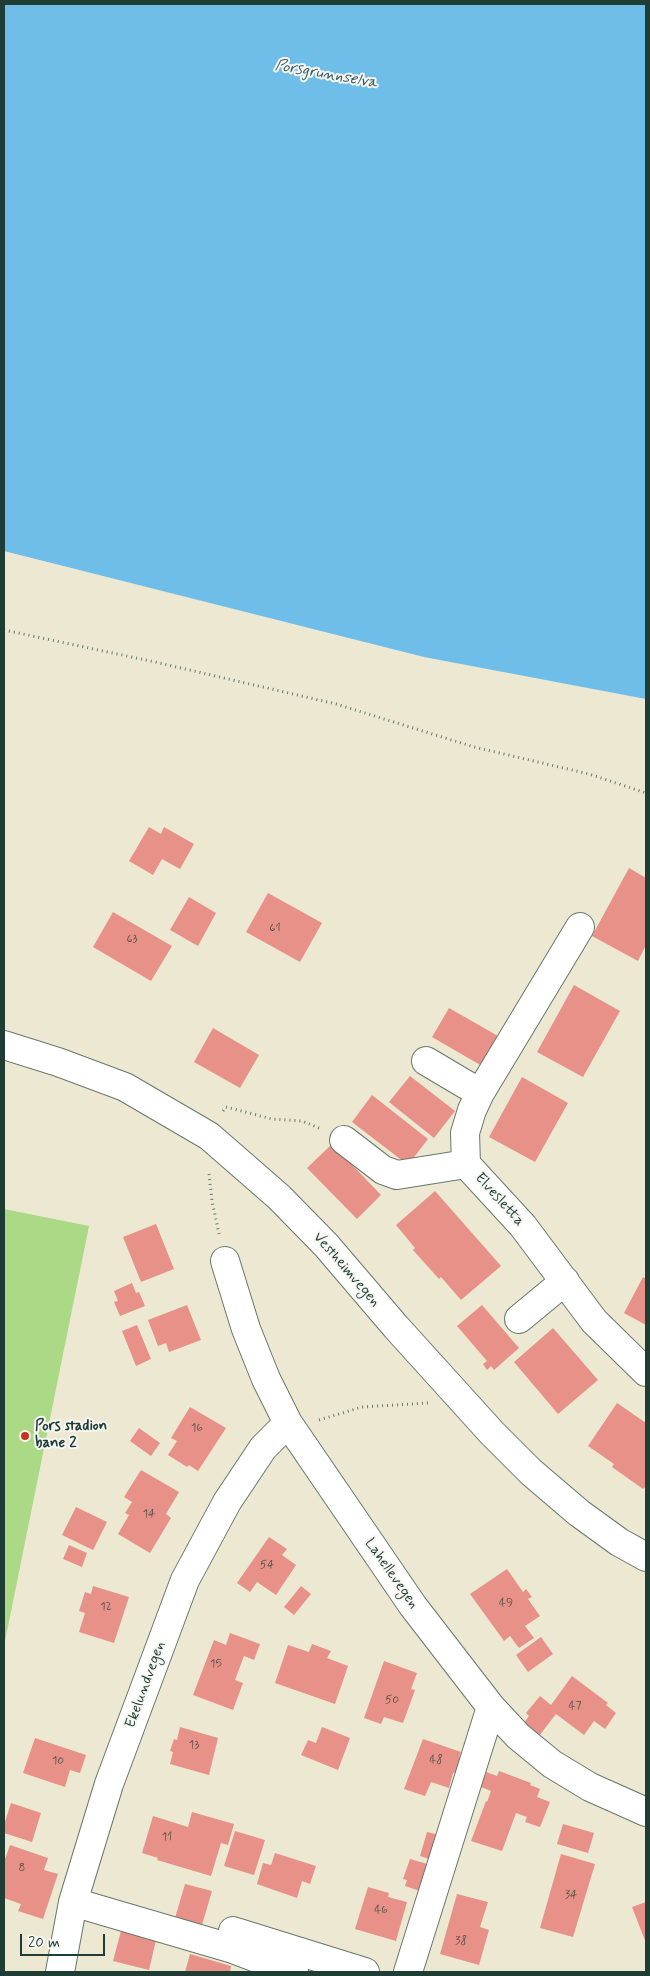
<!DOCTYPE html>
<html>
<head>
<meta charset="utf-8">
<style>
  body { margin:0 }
  #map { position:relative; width:650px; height:1976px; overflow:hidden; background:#ece8d1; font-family:Mynerve,sans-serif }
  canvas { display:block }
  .frame { position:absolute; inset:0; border:5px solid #1f3d34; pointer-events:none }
  .scale { position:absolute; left:20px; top:1934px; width:85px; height:22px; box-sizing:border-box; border:2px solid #1f3d34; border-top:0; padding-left:6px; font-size:15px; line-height:18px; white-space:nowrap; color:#1f3d34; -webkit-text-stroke:4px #f6f6f2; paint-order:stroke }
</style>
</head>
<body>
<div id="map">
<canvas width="650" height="1976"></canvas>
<div class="frame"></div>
<div class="scale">20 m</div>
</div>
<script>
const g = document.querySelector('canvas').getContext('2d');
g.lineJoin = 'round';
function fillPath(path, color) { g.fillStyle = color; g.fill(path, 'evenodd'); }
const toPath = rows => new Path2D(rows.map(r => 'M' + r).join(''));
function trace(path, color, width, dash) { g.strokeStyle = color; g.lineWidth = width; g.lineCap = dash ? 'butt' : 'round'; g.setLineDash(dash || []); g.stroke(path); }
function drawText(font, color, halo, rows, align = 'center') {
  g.font = font + ' Mynerve,sans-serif'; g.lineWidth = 4; g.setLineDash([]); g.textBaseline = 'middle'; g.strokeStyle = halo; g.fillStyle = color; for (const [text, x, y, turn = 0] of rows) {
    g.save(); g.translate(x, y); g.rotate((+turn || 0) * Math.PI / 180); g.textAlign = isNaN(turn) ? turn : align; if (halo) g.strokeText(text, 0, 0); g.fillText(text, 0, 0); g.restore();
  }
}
const green = toPath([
  [4,1209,89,1226,4,1646]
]);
const water = toPath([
  [4,4,646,4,646,699,424,657,4,551]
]);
const building = toPath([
  [149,827,161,834,164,827,194,844,180,869,162,859,153,875,129,861],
  [629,868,646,878,646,945,638,961,592,936],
  [268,893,322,923,300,962,246,932],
  [189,897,216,913,198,946,170,930],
  [113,912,172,946,151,981,93,947],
  [574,985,620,1011,583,1077,537,1052],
  [449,1008,498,1036,482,1066,432,1037],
  [213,1028,259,1055,240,1088,194,1062],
  [410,1076,455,1111,434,1138,389,1102],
  [522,1077,568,1103,535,1162,489,1137],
  [372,1095,428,1139,408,1165,352,1122],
  [332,1144,381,1195,357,1219,307,1168],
  [435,1191,501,1266,461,1300,441,1277,439,1279,413,1250,415,1248,396,1225],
  [156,1224,174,1269,141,1282,123,1237],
  [643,1277,646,1279,646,1325,624,1313],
  [132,1283,136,1293,139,1292,145,1306,120,1316,114,1302,118,1301,114,1291],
  [187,1305,201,1340,169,1352,166,1343,158,1346,148,1320],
  [482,1305,519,1348,494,1370,491,1366,487,1370,483,1364,487,1361,457,1326],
  [137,1325,151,1359,136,1366,122,1331],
  [553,1328,598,1380,558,1414,514,1362],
  [617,1403,646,1423,646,1486,643,1489,612,1467,614,1464,588,1446],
  [190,1407,226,1428,198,1471,189,1465,187,1467,168,1455,177,1441,171,1438],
  [139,1428,160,1443,151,1456,130,1441],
  [141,1470,179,1492,166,1514,171,1518,150,1553,118,1534,129,1515,125,1513,132,1502,124,1497],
  [76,1507,107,1522,93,1550,62,1535],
  [269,1537,287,1549,282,1555,296,1565,276,1595,257,1582,250,1592,237,1583],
  [69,1545,87,1553,82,1567,63,1559],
  [507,1569,523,1592,526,1589,532,1597,528,1599,540,1616,525,1626,534,1638,519,1648,510,1636,504,1641,470,1594],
  [93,1586,129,1597,114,1643,79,1632,85,1613,79,1611,85,1592,91,1594],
  [301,1586,311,1594,294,1615,284,1607],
  [230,1633,260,1644,254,1660,244,1656,235,1680,243,1683,233,1710,193,1695,214,1640,226,1645],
  [541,1637,553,1654,528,1672,516,1655],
  [312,1644,331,1651,327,1658,348,1666,335,1704,275,1683,288,1645,309,1652],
  [384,1661,417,1673,411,1689,415,1690,403,1723,384,1717,381,1724,364,1718],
  [572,1676,608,1703,606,1705,616,1713,605,1729,594,1721,584,1735,556,1714,539,1736,523,1724,529,1716,526,1713,540,1696,551,1705],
  [180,1727,218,1738,209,1775,170,1764,173,1752,170,1751,174,1739,177,1740],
  [322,1727,350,1738,338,1770,301,1755,308,1740,316,1743],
  [35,1738,86,1755,80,1773,70,1770,65,1787,23,1773],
  [423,1739,461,1752,459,1757,461,1757,460,1772,453,1773,449,1788,431,1782,425,1796,404,1789],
  [499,1771,531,1783,530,1785,540,1789,537,1797,550,1802,540,1827,525,1822,527,1817,516,1813,502,1851,471,1841,486,1801,487,1802,491,1791,481,1787,486,1772,497,1776],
  [11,1803,41,1813,32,1842,4,1833,4,1825],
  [192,1812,234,1824,228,1845,221,1843,211,1876,157,1860,158,1858,142,1853,153,1816,188,1827],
  [563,1824,594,1833,588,1853,557,1844],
  [235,1831,265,1840,254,1875,224,1866],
  [427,1832,439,1835,432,1860,420,1856],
  [10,1845,48,1858,44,1870,58,1874,43,1919,18,1911,21,1904,4,1898,4,1862],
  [275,1853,316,1866,310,1884,302,1881,297,1898,257,1884,263,1863,271,1865],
  [561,1854,595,1864,573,1937,540,1928],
  [410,1859,431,1865,423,1892,405,1886,407,1880,403,1879],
  [185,1884,212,1891,202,1925,175,1918],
  [368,1887,389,1893,388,1897,407,1902,396,1941,355,1929],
  [457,1894,488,1902,480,1927,489,1930,479,1965,440,1954],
  [646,1902,646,1943,632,1907],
  [121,1931,156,1940,149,1970,113,1961],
  [190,1954,231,1966,230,1972,185,1972]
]);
const path = toPath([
  [4,630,155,662,336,704,474,747,589,774,646,793],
  [223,1111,226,1107,272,1119,302,1121,319,1128],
  [209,1174,212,1201,219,1234],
  [319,1420,362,1407,428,1403]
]);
const minor = toPath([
  [580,927,480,1093,472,1110,465,1133,466,1164,523,1226,594,1321,646,1372],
  [4,1045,58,1062,125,1087,209,1136,279,1197,326,1245,396,1327,492,1433,531,1472,579,1513,619,1542,646,1557],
  [426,1061,480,1093],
  [344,1140,383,1170,397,1175,466,1164],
  [225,1261,246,1329,266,1379,288,1423,413,1606,491,1707,518,1736,552,1764,590,1787,646,1812],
  [519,1319,565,1281],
  [73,1902,230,1948,294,1972],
  [233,1931,365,1972],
  [60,1972,73,1902,109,1784,185,1580,227,1502,263,1448,288,1423],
  [408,1972,491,1707]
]);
const markers = [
  [25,1436,5,"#c8321e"]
];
const numberNames = [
  ["61",275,928],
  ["63",132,939],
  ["16",197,1428],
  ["14",149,1514],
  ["54",267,1565],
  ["49",506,1603],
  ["12",106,1607],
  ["15",216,1664],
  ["50",392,1700],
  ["47",575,1706],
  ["13",194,1745],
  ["48",436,1760],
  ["10",58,1761],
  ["11",167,1837],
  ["8",22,1868],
  ["34",571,1895],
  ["46",381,1910],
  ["38",461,1941]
];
const streetNames = [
  ["Elvesletta",499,1200,48],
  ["Vestheimvegen",346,1270,49],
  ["Lahellevegen",391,1574,55],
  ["Ekelundvegen",146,1685,-70]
];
const poiNames = [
  ["Pors stadion",35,1427],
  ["bane 2",35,1444]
];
const waterNames = [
  ["Porsgrunnselva",326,75,10]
];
fillPath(green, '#abd985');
fillPath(water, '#6fbee9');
fillPath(building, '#e89188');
trace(minor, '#67796b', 30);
trace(path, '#67796b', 3, [1, 4]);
trace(minor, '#fff', 28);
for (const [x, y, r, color] of markers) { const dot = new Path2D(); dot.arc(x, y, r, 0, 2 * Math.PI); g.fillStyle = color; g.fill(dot); trace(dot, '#f6f6f2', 2); }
drawText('12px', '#515249', null, numberNames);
drawText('15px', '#1f3d34', '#f6f6f2', streetNames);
drawText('bold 15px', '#1f3d34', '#f6f6f2', poiNames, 'left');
drawText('italic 16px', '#335d61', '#f6f6f2', waterNames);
</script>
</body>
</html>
